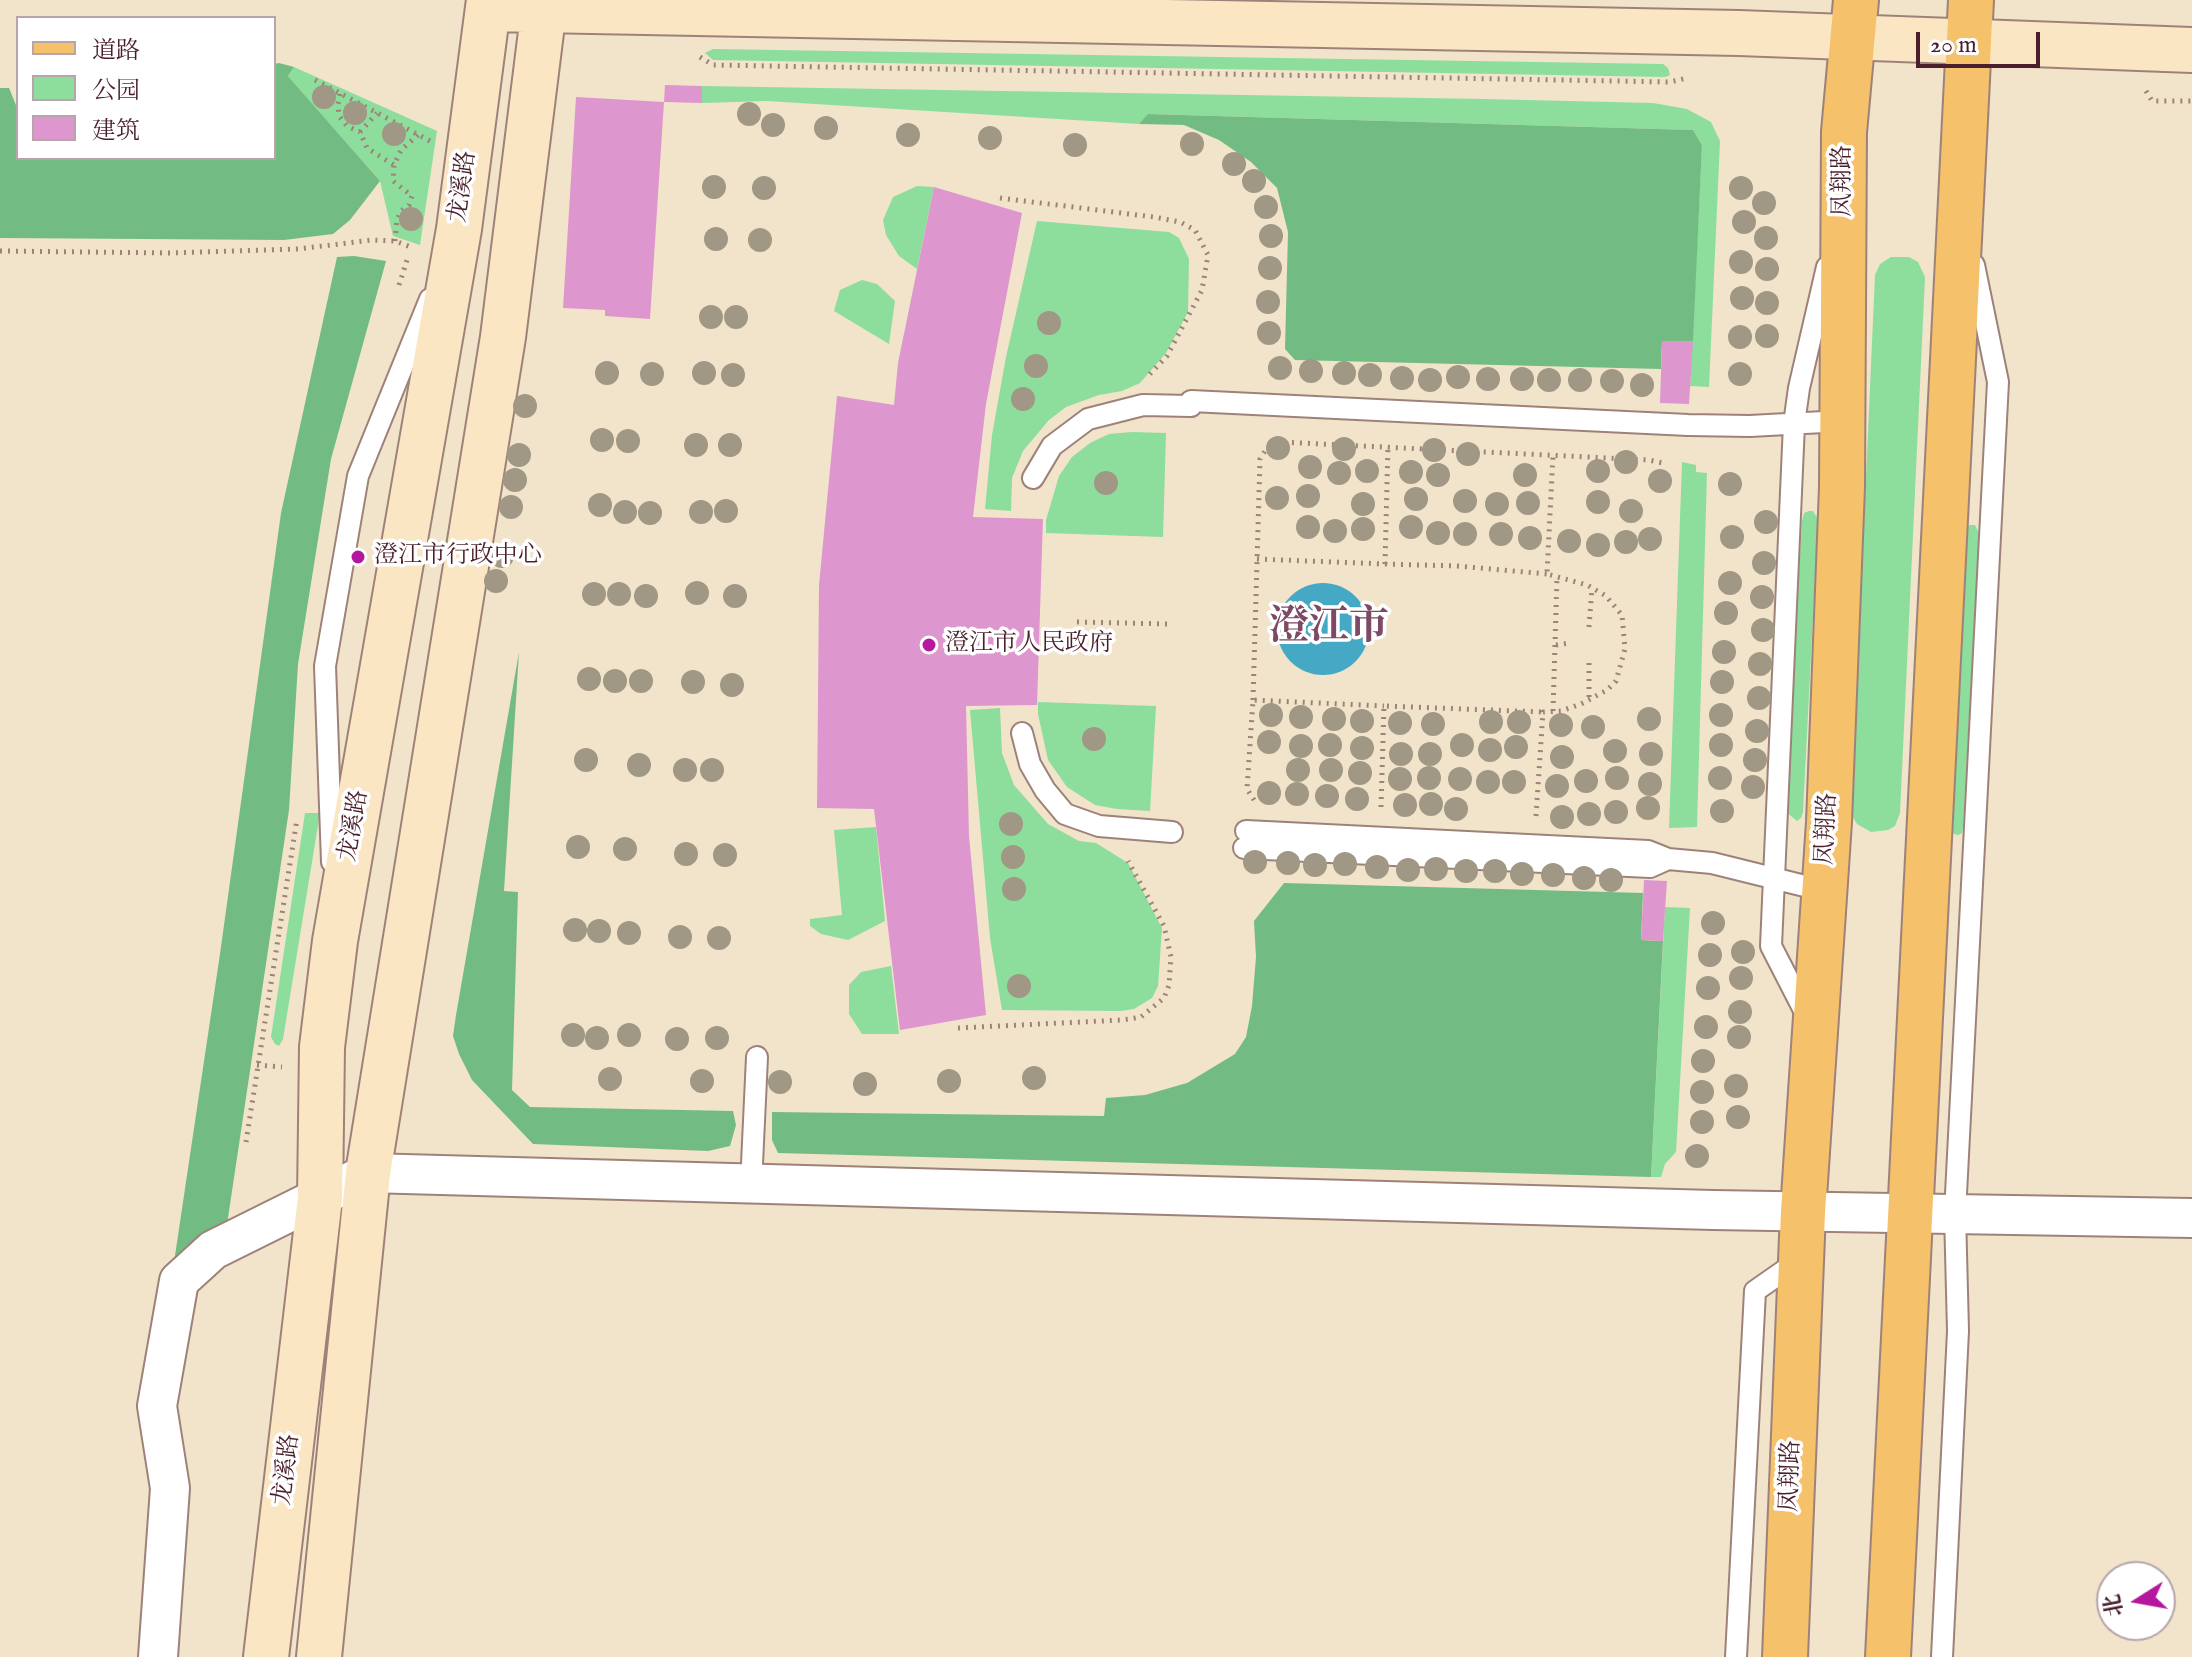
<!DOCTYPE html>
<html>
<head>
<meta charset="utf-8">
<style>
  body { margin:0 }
  #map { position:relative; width:2192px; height:1657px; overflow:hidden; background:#f1e4ca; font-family:"IM FELL English","Noto Serif SC",serif }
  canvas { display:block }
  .legend { position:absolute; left:16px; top:16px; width:260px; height:144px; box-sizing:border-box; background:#fff; border:2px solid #b7a5aa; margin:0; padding:10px 14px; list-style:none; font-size:24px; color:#4a1f2b }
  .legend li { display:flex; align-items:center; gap:16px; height:40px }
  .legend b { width:40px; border:2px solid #b7a5aa }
  .north { position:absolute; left:2096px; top:1561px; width:80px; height:80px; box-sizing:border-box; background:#fff; border:2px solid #b7a5aa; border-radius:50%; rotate:259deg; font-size:22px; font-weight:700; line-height:32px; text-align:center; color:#4a1f2b }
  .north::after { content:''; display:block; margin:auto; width:28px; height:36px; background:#b5179e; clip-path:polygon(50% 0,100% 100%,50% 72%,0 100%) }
  .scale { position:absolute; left:1916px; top:32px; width:124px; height:36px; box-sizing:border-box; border:4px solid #4a1f2b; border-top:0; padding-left:10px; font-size:24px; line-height:28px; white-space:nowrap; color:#4a1f2b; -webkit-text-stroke:6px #fff; paint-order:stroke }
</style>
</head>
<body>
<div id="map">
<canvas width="2192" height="1657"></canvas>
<ul class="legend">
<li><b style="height:10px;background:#f6c16b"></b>道路</li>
<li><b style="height:22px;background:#8ddd9d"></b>公园</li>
<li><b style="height:22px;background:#dd97ce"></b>建筑</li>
</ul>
<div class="north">北</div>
<div class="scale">20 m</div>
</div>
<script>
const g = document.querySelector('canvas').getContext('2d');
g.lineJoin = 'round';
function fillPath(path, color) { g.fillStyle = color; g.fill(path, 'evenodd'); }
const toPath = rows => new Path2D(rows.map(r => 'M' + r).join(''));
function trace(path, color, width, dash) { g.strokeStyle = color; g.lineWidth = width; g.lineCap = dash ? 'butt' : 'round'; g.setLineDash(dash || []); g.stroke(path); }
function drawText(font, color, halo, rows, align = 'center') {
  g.font = font + ' "IM FELL English","Noto Serif SC",serif'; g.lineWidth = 7; g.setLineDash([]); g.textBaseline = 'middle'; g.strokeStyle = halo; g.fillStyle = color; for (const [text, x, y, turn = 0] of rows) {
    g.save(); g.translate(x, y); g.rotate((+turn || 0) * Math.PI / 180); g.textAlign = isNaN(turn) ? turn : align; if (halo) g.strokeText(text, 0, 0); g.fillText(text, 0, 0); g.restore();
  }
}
const green = toPath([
  [713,49,1663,64,1668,68,1670,75,1665,77,713,60,705,53],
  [294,67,437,131,420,245,393,236,380,181,288,76],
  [702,86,1484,99,1653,103,1687,109,1711,122,1720,141,1709,387,1690,386,1702,145,1693,130,1149,114,1139,124,767,101,702,103],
  [917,186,934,187,917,269,899,256,886,235,883,220,893,197],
  [1037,221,1169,232,1179,238,1189,259,1188,312,1166,353,1140,383,1122,391,1099,395,1066,407,1049,420,1023,451,1012,478,1011,511,985,509,992,435,1006,357],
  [1891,257,1909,257,1918,262,1925,277,1900,813,1895,826,1888,830,1871,832,1857,824,1851,814,1875,275,1880,264],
  [862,280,877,284,895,301,889,344,834,311,840,290],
  [1132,432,1166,433,1163,537,1046,533,1046,520,1059,476,1072,457,1090,443,1109,434],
  [1682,462,1696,465,1696,472,1707,473,1697,827,1669,828],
  [1809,511,1813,511,1818,519,1803,812,1801,818,1797,821,1785,811,1802,521,1804,513],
  [1970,525,1975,525,1979,533,1963,827,1962,833,1958,835,1954,834,1946,825,1965,527],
  [1038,702,1156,706,1150,811,1117,809,1095,805,1067,787,1048,760,1038,714],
  [1000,708,1002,753,1014,785,1048,824,1079,841,1096,843,1128,863,1162,928,1158,986,1152,998,1134,1009,1121,1011,1002,1010,990,938,970,710],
  [305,813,320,813,283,1039,279,1046,275,1044,271,1037],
  [876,827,885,921,848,940,821,934,810,926,810,919,842,915,834,830],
  [1665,907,1690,908,1676,1152,1665,1164,1661,1177,1651,1177],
  [891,966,899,1034,862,1034,849,1014,849,985,861,972]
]);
const forest = toPath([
  [279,63,294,67,288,76,380,181,350,220,333,234,284,240,0,238,0,88,9,88,18,110,18,158,274,158,274,64],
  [1148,114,1693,130,1702,145,1693,341,1662,341,1661,369,1295,360,1285,349,1288,232,1277,188,1251,162,1219,140,1184,125,1139,124],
  [354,256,386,261,331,459,298,664,289,810,225,1238,173,1269,220,954,281,513,337,257],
  [519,652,504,891,518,892,512,1090,530,1107,733,1111,736,1125,730,1146,708,1151,533,1144,472,1080,459,1054,453,1036,456,1015],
  [1284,883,1643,893,1641,940,1663,941,1651,1177,778,1153,772,1140,772,1112,1104,1116,1106,1098,1145,1095,1187,1083,1235,1054,1246,1037,1252,1006,1256,957,1254,921]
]);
const water = toPath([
  '1277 629a46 46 0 1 1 92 0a46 46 0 1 1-92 0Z'
]);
const building = toPath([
  [665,85,702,86,702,103,664,102],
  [576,97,664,102,650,319,605,316,605,310,563,308],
  [934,187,1022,213,986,404,973,517,1043,519,1037,705,966,706,969,836,986,1015,900,1030,874,809,817,808,819,585,837,396,894,405,898,363],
  [1662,341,1693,341,1689,404,1660,403],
  [1644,880,1667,881,1663,941,1641,940]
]);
const path = toPath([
  [700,57,713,65,1670,82,1687,78],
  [315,80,430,141],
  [2146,91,2152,101,2192,101],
  [340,94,338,104,339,116,347,126,360,132,367,148,394,165],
  [360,132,377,113],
  [1000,198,1154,217,1180,222,1195,230,1208,255,1202,290,1167,356,1149,375],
  [395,241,397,220,401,211,409,205,412,196,393,181,394,165,401,150,418,135],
  [0,251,172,253,298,249,372,240,395,241,411,247],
  [399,285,407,260],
  [1257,559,1385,564,1388,445],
  [1385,564,1457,566,1547,574],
  [1077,622,1170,624],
  [1589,627,1592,588],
  [1556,645,1570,643],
  [1589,663,1589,701],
  [1253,700,1260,459,1265,451,1280,442,1649,460,1667,464],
  [1553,711,1557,577],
  [1254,800,1247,789,1253,700,1384,706],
  [1381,807,1384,706,1543,712],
  [1536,816,1543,712,1561,711,1581,704,1607,690,1616,681,1625,649,1622,615,1606,596,1587,585,1547,574,1553,455],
  [958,1028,1122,1020,1141,1017,1164,998,1169,985,1171,957,1164,926,1128,861],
  [257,1065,282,1067],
  [246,1142,297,819]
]);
const lane = toPath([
  [1191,401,1688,425,1750,426,1842,421],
  [1033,478,1052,446,1088,419,1143,405,1191,406],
  [1022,733,1030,764,1045,790,1065,814,1099,826,1172,832],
  [1246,831,1648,851,1668,859,1712,863,1825,891],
  [1244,848,1650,867,1668,859],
  [332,862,325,666,358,476,430,299],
  [1808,1018,1771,946,1794,424,1799,388,1827,267],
  [751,1185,757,1057],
  [1736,1657,1755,1291,1798,1261],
  [1942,1657,1958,1331,1955,1213,1998,382,1974,265]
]);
const street = toPath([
  [158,1657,170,1488,157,1406,179,1281,213,1250,368,1173,1713,1210,2192,1218]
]);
const secondary = toPath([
  [488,9,1739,33,2192,50],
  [266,1657,320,1198,322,1047,335,941,459,229,489,0],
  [319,1657,368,1173,503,337,545,0]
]);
const primary = toPath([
  [1785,1657,1803,1212,1829,822,1842,487,1844,132,1856,0],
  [1888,1657,1971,0]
]);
const trees = [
  [324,97],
  [355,113],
  [749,114],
  [773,125],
  [826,128],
  [394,134],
  [908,135],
  [990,138],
  [1192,144],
  [1075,145],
  [1234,164],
  [1254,181],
  [714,187],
  [764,188],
  [1741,188],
  [1764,203],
  [1266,207],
  [411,219],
  [1744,222],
  [1271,236],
  [1766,238],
  [716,239],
  [760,240],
  [1741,262],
  [1270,268],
  [1767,269],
  [1742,298],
  [1268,302],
  [1767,303],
  [711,317],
  [736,317],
  [1049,323],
  [1269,333],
  [1767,336],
  [1740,337],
  [1036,366],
  [1280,368],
  [1311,371],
  [607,373],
  [704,373],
  [1344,373],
  [652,374],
  [1740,374],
  [733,375],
  [1370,375],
  [1458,377],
  [1402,378],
  [1488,379],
  [1522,379],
  [1430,380],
  [1549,380],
  [1580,380],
  [1612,381],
  [1642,385],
  [1023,399],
  [525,406],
  [602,440],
  [628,441],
  [696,445],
  [730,445],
  [1278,448],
  [1344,449],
  [1434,450],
  [1468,454],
  [519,455],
  [1626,462],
  [1310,467],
  [1367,471],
  [1598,471],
  [1411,472],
  [1339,473],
  [1438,475],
  [1525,475],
  [515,480],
  [1660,481],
  [1106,483],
  [1730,484],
  [1308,496],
  [1277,498],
  [1416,499],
  [1465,501],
  [1598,502],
  [1528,503],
  [1363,504],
  [1497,504],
  [600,505],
  [511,507],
  [726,511],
  [1631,511],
  [625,512],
  [701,512],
  [650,513],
  [1766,522],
  [1308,527],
  [1411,527],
  [1363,529],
  [1335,531],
  [1438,533],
  [1465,534],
  [1501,534],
  [1732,537],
  [1530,538],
  [1650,539],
  [1569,541],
  [1626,542],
  [1598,545],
  [502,556],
  [1764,563],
  [496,581],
  [1730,583],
  [697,593],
  [594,594],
  [619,594],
  [646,596],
  [735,596],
  [1762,597],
  [1726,613],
  [1763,630],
  [1724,652],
  [1760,664],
  [589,679],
  [615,681],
  [641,681],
  [693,682],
  [1722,682],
  [732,685],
  [1759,698],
  [1271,715],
  [1721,715],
  [1301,717],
  [1334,719],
  [1649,719],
  [1362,721],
  [1491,722],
  [1519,722],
  [1400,723],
  [1433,724],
  [1561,725],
  [1593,727],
  [1757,731],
  [1094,739],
  [1269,742],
  [1330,745],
  [1462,745],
  [1721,745],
  [1301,746],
  [1516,747],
  [1362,748],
  [1490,750],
  [1615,751],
  [1401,754],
  [1430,754],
  [1651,754],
  [1562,757],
  [586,760],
  [1755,760],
  [639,765],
  [685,770],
  [712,770],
  [1298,770],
  [1331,770],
  [1360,773],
  [1429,778],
  [1617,778],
  [1720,778],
  [1400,779],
  [1460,779],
  [1586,781],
  [1488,782],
  [1514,782],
  [1650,784],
  [1557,786],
  [1753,787],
  [1269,793],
  [1297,794],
  [1327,796],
  [1357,799],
  [1431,804],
  [1405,805],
  [1648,808],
  [1456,809],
  [1722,811],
  [1616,812],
  [1589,814],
  [1562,817],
  [1011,824],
  [578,847],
  [625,849],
  [686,854],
  [725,855],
  [1013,857],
  [1255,862],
  [1288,863],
  [1345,864],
  [1315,865],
  [1377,867],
  [1436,869],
  [1408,870],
  [1466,871],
  [1495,871],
  [1522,874],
  [1553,875],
  [1584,878],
  [1611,880],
  [1014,889],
  [1713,923],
  [575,930],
  [599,931],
  [629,933],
  [680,937],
  [719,938],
  [1743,952],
  [1710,955],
  [1741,978],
  [1019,986],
  [1708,988],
  [1740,1012],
  [1706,1027],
  [573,1035],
  [629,1035],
  [1739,1037],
  [597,1038],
  [717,1038],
  [677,1039],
  [1703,1061],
  [1034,1078],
  [610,1079],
  [702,1081],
  [949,1081],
  [780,1082],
  [865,1084],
  [1736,1086],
  [1702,1092],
  [1738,1117],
  [1702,1122],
  [1697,1156]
];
const markers = [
  [358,557,8,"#b5179e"],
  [929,645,8,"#b5179e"]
];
const streetNames = [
  ["凤翔路",1844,181,-90],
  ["龙溪路",464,187,-82],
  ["龙溪路",355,826,-80],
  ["凤翔路",1828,829,-87],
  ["龙溪路",288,1470,-83],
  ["凤翔路",1792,1476,-88]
];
const poiNames = [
  ["澄江市行政中心",374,557],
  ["澄江市人民政府",945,645]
];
const townNames = [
  ["澄江市",1329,630]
];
fillPath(green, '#8ddd9d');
fillPath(forest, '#72bc84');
fillPath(water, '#45a9c5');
fillPath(building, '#dd97ce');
trace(lane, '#9e827a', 24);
trace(street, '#9e827a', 42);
trace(secondary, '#9e827a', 48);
trace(primary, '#9e827a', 48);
trace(path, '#9e827a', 5, [2, 6]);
trace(lane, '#fff', 20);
trace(street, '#fff', 38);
trace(secondary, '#fbe6c4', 44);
trace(primary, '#f6c16b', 44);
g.fillStyle = '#a09785';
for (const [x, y] of trees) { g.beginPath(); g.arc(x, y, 12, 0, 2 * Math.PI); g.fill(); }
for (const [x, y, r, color] of markers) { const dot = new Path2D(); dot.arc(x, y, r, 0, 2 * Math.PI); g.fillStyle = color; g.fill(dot); trace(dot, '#fff', 3); }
drawText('24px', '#4a1f2b', '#fff', streetNames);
drawText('24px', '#4a1f2b', '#fff', poiNames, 'left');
drawText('bold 40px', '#7d4964', '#fff', townNames);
</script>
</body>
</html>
